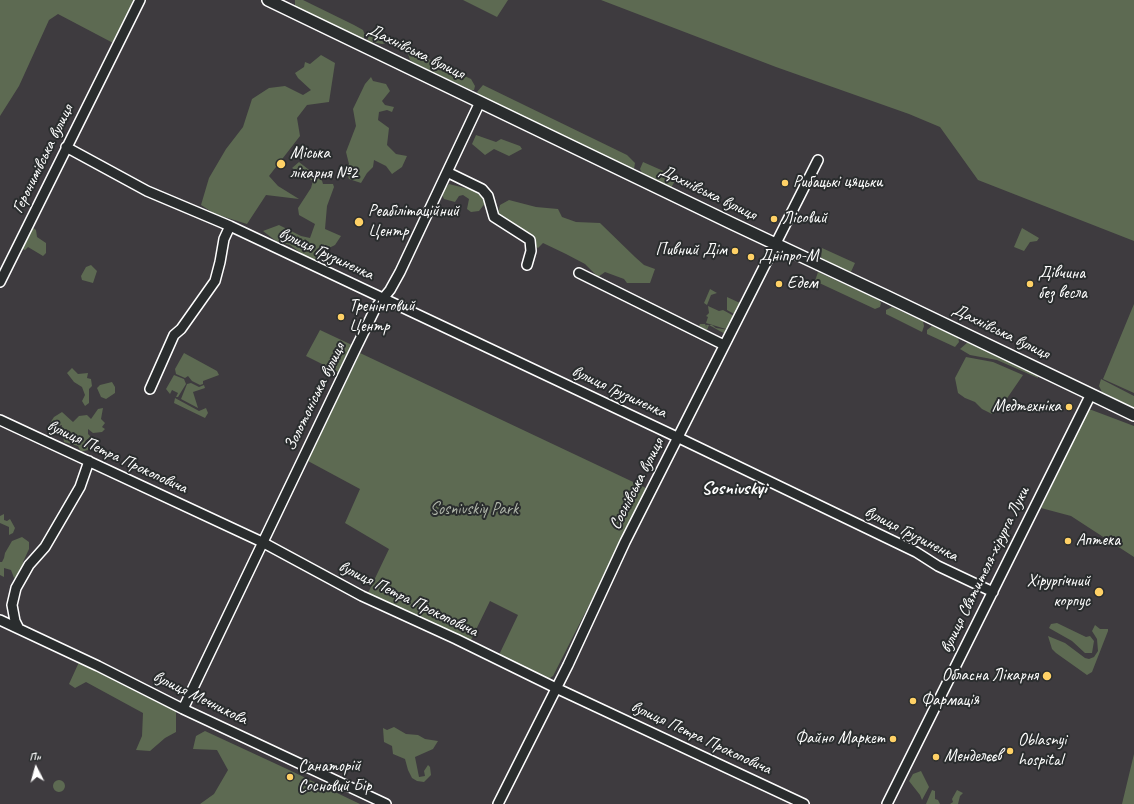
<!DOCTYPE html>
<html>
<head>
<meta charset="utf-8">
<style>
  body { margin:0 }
  #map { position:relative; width:1134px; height:804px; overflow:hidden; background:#3e3b3f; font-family:Caveat,sans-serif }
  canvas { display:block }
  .north { position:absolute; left:16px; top:748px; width:40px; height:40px; -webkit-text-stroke:3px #2a2d2e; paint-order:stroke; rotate:354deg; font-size:11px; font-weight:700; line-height:16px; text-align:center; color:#fff }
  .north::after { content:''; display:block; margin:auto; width:14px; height:18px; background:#fff; clip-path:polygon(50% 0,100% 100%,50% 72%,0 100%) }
</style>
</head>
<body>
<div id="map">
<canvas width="1134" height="804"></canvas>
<div class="north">Пн</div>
</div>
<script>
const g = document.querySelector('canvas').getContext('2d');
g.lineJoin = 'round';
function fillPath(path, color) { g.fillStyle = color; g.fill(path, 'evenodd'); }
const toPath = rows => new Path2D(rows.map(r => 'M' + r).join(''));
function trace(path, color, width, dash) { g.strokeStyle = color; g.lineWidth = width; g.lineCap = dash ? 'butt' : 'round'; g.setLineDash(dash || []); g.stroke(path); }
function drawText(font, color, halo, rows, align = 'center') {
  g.font = font + ' Caveat,sans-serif'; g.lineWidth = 4; g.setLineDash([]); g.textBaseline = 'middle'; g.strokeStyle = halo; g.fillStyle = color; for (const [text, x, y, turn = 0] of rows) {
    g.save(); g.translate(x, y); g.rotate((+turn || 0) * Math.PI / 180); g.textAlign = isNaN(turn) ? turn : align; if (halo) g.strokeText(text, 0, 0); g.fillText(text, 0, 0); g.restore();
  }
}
const green = toPath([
  [0,0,135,0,115,44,58,14,49,20,19,86,0,116],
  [295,0,303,0,354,25,363,30,365,35,363,40,295,7],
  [463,0,508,0,497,17],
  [601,0,1134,0,1134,241,978,180,940,127,909,114,776,67],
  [375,34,471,79,475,86,474,90,471,90,416,64,410,60,408,54,387,43,382,44,367,41,369,35],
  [321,55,335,63,329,102,307,105,297,118,300,136,269,176,278,186,299,199,266,195,247,224,215,214,201,205,209,178,226,149,243,127,252,99,269,88,285,86,303,95,311,90,298,78,295,73,304,67,305,62,310,64],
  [371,77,373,81,386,84,390,91,382,101,385,105,394,107,392,112,387,110,379,112,378,120,389,128,387,145,396,154,407,156,402,167,392,174,386,166,374,160,373,167,367,173,361,183,349,179,346,172,349,164,346,152,356,126,353,109,365,84],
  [483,85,627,155,635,163,634,169,632,170,479,95,477,92],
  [476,135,496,142,501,139,520,146,522,149,509,156,494,149,485,155,472,144],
  [299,162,313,173,320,174,323,184,333,184,334,187,327,206,325,229,341,236,335,245,329,248,317,260,309,259,290,245,276,241,263,231,279,225,301,236,310,238,315,224,299,215,298,208,311,188,313,181,292,168],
  [643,162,677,177,671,188,643,175,640,169],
  [449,184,473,190,483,198,486,202,479,211,471,212,467,209,469,199,463,195,459,196,455,202,444,199,442,195,443,191],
  [509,200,536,207,558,209,562,217,576,222,600,223,635,257,644,265,655,269,650,283,627,283,624,279,605,272,598,277,585,264,566,254,543,243,538,248,535,246,498,214,500,205],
  [32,227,36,230,37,237,46,243,46,253,43,256,28,247,25,250,22,249],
  [1022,228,1039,238,1037,241,1030,242,1024,251,1014,247],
  [822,248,855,263,850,274,821,259],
  [91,265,97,271,93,283,82,280,81,276,86,267],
  [818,272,879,300,881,303,880,307,875,309,815,281],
  [710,289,717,293,711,295,707,305,704,303],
  [727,297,740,303,736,315,727,310],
  [1134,304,1134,393,1103,379],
  [708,306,719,311,723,310,734,316,729,330,706,323,708,317,706,316,709,313],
  [892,307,923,321,924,326,922,332,886,314,886,310],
  [700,324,705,324,707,328,706,325,712,325,716,328,729,330,727,335,709,325,707,330,699,326],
  [932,326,958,337,959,342,955,347,927,334,927,330],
  [320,330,352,345,338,372,306,356],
  [968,342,1037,374,1038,378,997,360,970,355,960,349],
  [184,353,217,371,219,375,203,381,203,384,200,385,192,381,188,376,185,378,176,374,175,369],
  [360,353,648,489,553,676,548,679,498,657,518,615,490,601,469,644,368,593,389,549,345,523,360,489,308,461],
  [966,357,993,362,1023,375,999,410,992,414,982,409,975,402,965,398,958,393,955,378],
  [72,368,78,374,88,373,87,378,91,379,92,386,89,389,89,403,85,406,82,401,85,395,82,387,74,382,67,373],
  [174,375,184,379,186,384,178,397,176,397,178,393,172,390,170,394,166,389],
  [1101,379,1134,396,1134,408,1102,392,1099,386],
  [112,382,115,387,115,393,106,399,101,397,97,388,100,385],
  [191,383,199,387,204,385,205,388,193,392,198,408,181,399,187,384],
  [175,398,199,411,206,408,208,413,205,418,174,403],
  [103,408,101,419,105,423,102,427,105,429,102,432,93,433,88,429,88,434,91,437,85,441,88,444,88,450,81,452,78,446,64,442,63,436,57,434,61,430,62,425,51,428,48,426,54,417,62,412,73,422,79,416,87,415,91,419,98,409],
  [1089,409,1134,426,1134,557,1071,516,1041,508],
  [4,514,4,520,7,521,10,519,15,528,13,533,9,535,9,527,0,523,0,516],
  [22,537,29,542,29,549,23,562,25,568,21,573,14,578,11,570,4,568,4,577,0,575,0,562,2,562,4,558,5,553,12,541],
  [1057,623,1086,637,1090,636,1094,641,1092,653,1085,653,1072,641,1049,628,1051,624],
  [1095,625,1100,629,1108,629,1108,631,1092,672,1087,675,1056,653,1052,649,1048,636,1065,643,1085,658,1089,659,1094,657,1098,651,1097,639,1092,631],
  [80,660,176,707,176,732,165,738,150,751,136,750,142,736,143,713,86,682,75,688,69,684],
  [394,727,406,734,418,735,425,739,438,741,433,749,415,757,419,777,425,776,424,771,428,765,430,767,431,775,424,782,417,781,412,778,408,770,405,759,393,754,392,746,384,742,383,728,387,730],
  [205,731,287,769,360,804,200,804,214,794,228,770,217,750,193,749,196,736],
  [1134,754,1134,804,1122,804],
  [921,771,929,787,922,800,920,795,909,781,913,774],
  '53 786a6 6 0 1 1 12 0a6 6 0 1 1-12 0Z',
  [932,790,935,791,935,799,938,800,940,804,926,804],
  [957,790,963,793,960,796,958,804,950,804,953,802,952,799]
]);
const minor = toPath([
  [66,147,147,191,230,226,679,438,916,552,938,566,993,592],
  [447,172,482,189,488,196,494,217,530,240,531,251,527,265],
  [579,273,724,345],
  [0,282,140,0],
  [150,389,174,335,181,329,215,281,220,262,224,239,230,226],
  [0,420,262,542,362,596,456,639,556,688,804,804],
  [0,620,98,666,183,709,386,804],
  [19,629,15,621,12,605,16,588,29,565,45,547,80,487,89,461],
  [183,709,355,350,376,307,390,290,400,272,480,102],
  [498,804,568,665,625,542,818,160],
  [887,804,1091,394]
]);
const major = toPath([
  [268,0,733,224,888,297,1134,415]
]);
const markers = [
  [281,164,5,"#ffd166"],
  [785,183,4,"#ffd166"],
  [774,219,4,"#ffd166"],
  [359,222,5,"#ffd166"],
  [735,251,4,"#ffd166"],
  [751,257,4,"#ffd166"],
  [779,284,4,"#ffd166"],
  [1030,284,4,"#ffd166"],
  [341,317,4,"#ffd166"],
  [1069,407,4,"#ffd166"],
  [1068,541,4,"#ffd166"],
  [1099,592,5,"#ffd166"],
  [1047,676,5,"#ffd166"],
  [913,701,4,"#ffd166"],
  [893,739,4,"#ffd166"],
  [1010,751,4,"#ffd166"],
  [936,757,4,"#ffd166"],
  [290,777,4,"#ffd166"]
];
const streetNames = [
  ["Дахнівська вулиця",416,52,26],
  ["Геронимівська вулиця",43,159,-64],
  ["Дахнівська вулиця",708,193,26],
  ["вулиця Грузиненка",326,254,25],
  ["Дахнівська вулиця",1001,332,26],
  ["вулиця Грузиненка",619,392,25],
  ["Золотоніська вулиця",315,397,-64],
  ["вулиця Петра Прокоповича",117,457,25],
  ["Соснівська вулиця",637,484,-63],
  ["вулиця Грузиненка",911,534,27],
  ["вулиця Святителя-хірурга Луки",985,570,-64],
  ["вулиця Петра Прокоповича",408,599,26],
  ["вулиця Мечникова",200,698,26],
  ["вулиця Петра Прокоповича",701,738,25]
];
const poiNames = [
  ["Міська",290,154],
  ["лікарня №2",290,174],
  ["Рибацькі цяцьки",793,183],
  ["Реабілітаційний",368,212],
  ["Центр",368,232],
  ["Лісовий",782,219],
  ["Пивний Дім",727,251,"right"],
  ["Дніпро-М",759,257],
  ["Дівчина",1038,274],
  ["без весла",1038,294],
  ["Едем",787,284],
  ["Тренінговий",349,307],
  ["Центр",349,327],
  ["Медтехніка",1061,407,"right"],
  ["Аптека",1076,541],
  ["Хірургічний",1090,582,"right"],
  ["корпус",1090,602,"right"],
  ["Обласна Лікарня",1038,676,"right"],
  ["Фармація",921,701],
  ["Файно Маркет",885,739,"right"],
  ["Oblasnyi",1018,741],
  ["hospital",1018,761],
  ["Менделєєв",944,757],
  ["Санаторій",298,767],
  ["Сосновий Бір",298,787]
];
const parkNames = [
  ["Sosnivskiy Park",474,510]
];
const quarterNames = [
  ["Sosnivskyi",734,489]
];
fillPath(green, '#5d6a52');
trace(minor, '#fff', 12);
trace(major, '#fff', 14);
trace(minor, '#2a2d2e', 9);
trace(major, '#2a2d2e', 11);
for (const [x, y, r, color] of markers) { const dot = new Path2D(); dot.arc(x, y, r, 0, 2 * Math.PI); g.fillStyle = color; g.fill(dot); trace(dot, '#2a2d2e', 1.5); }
drawText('17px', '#fff', '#2a2d2e', streetNames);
drawText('17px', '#fff', '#2a2d2e', poiNames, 'left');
drawText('17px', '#aeb4a8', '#2a2d2e', parkNames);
drawText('bold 19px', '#fff', '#2a2d2e', quarterNames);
</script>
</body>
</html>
